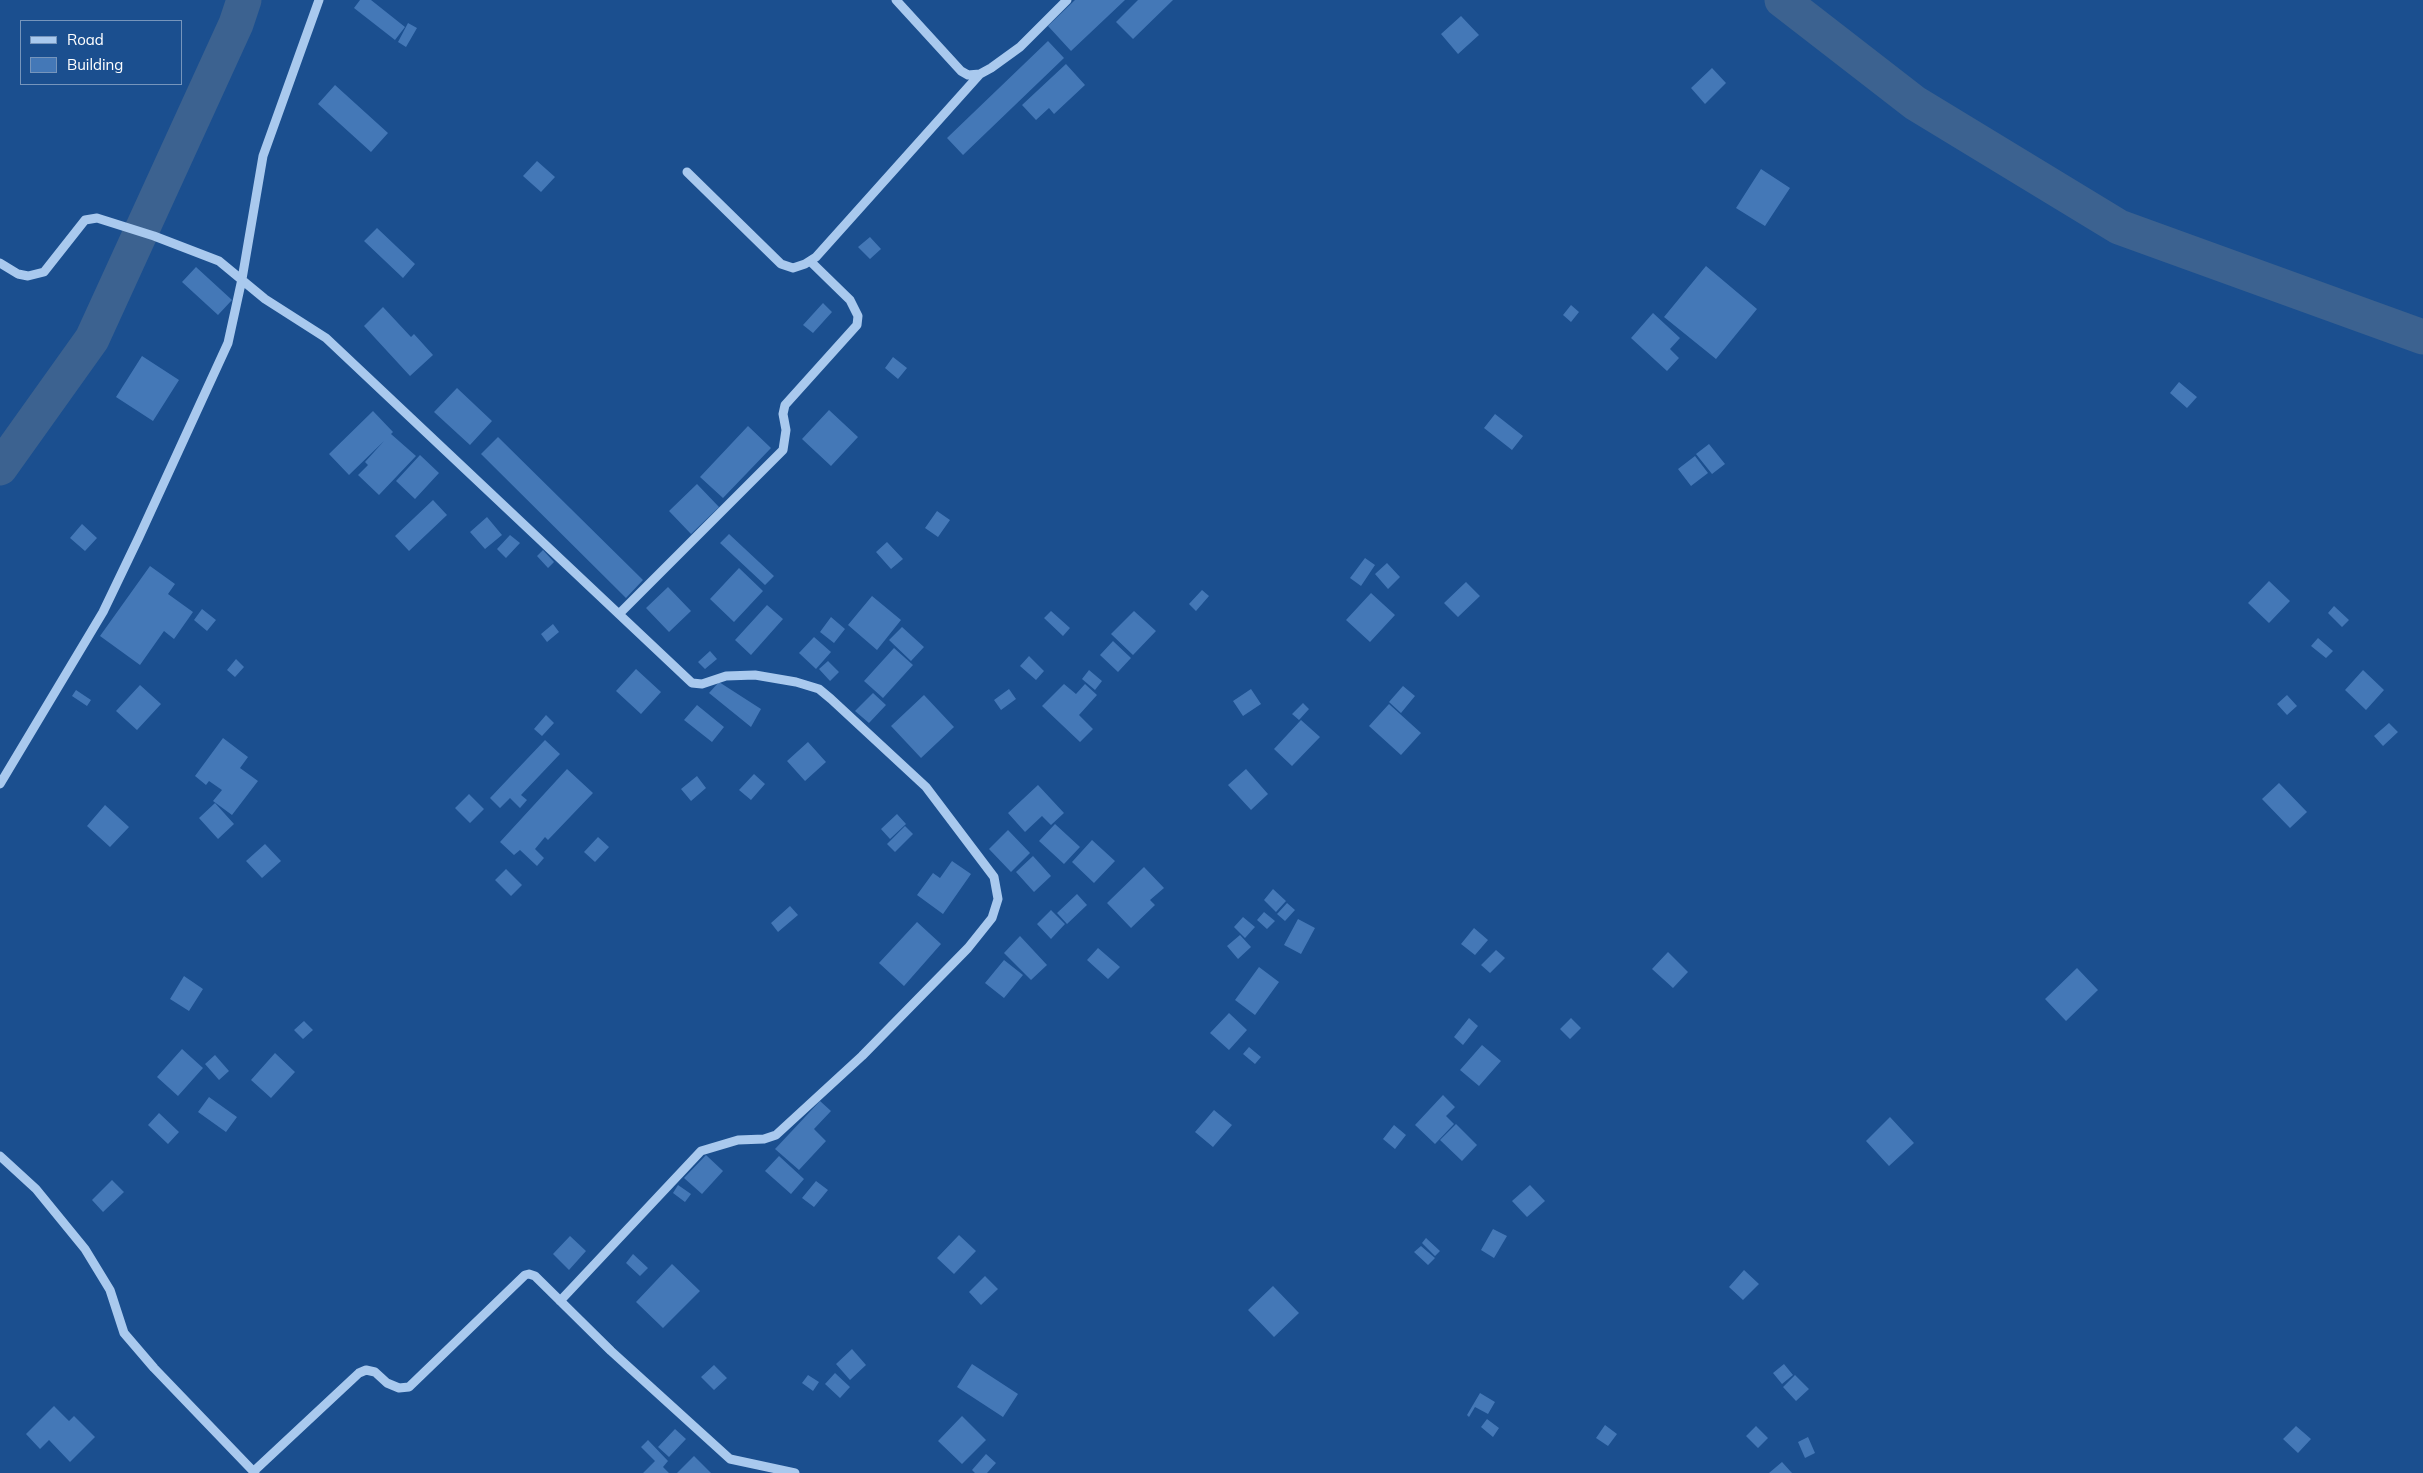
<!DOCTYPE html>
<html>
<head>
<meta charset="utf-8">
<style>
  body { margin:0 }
  #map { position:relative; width:2423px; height:1473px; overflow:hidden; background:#1b4f8f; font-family:Mulish,sans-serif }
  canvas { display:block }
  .legend { position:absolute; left:20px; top:20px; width:162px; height:65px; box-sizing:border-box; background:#1b4f8f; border:1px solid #7695bc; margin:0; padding:6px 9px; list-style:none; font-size:15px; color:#fff }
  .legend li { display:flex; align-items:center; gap:10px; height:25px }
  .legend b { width:25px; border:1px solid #7695bc }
</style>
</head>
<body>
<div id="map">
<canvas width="2423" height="1473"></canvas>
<ul class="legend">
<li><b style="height:6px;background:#a9c9ee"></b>Road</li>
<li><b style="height:14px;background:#4478b7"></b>Building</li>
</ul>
</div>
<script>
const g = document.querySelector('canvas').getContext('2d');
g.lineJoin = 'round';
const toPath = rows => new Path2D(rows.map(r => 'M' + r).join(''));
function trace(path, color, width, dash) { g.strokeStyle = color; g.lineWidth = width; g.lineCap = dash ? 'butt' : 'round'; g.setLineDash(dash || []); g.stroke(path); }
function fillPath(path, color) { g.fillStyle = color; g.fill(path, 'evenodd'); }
const river = toPath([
  [1782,0,1915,103,2119,227,2423,337],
  [0,468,92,339,236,24,244,0]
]);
const building = toPath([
  [360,0,371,0,405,27,395,40,354,8],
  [1075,0,1125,0,1071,51,1048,26],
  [1138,0,1173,0,1133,39,1116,22],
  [1461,16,1479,35,1458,54,1441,34],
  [408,23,417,28,406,47,398,42],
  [1048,41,1064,58,963,155,947,138],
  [1066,64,1085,85,1054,114,1049,108,1036,120,1022,105],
  [1712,68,1726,83,1705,104,1691,88],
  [335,85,388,133,371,152,318,104],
  [537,161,555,177,541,192,523,176],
  [1761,169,1790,188,1765,226,1736,208],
  [377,228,415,264,403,278,364,241],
  [870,237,881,249,870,259,858,247],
  [1706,266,1757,309,1716,359,1664,317],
  [196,267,232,300,218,315,182,282],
  [823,303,832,312,813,333,803,325],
  [1571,305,1579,312,1571,322,1563,315],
  [383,307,411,337,414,334,433,355,410,376,364,326],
  [1653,313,1680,338,1670,349,1679,358,1667,371,1631,338],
  [142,356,179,380,153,421,116,397],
  [893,357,907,368,898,379,885,368],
  [2179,382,2197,397,2187,408,2170,393],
  [457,388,492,421,470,445,434,412],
  [829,410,858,437,831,466,802,439],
  [373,411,393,432,391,434,416,456,379,495,358,475,368,465,365,462,384,441,349,475,329,454],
  [1495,414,1523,436,1512,450,1484,428],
  [748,426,771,448,723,498,700,477],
  [498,437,643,580,626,598,481,454],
  [1709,444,1725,464,1712,474,1696,454],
  [420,455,439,473,415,499,396,481],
  [1695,456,1708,473,1691,486,1678,469],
  [697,484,719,507,691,534,669,511],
  [433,500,447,515,409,551,395,536],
  [937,511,950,520,938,537,925,528],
  [487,517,502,535,485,549,470,532],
  [82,524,97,538,85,551,70,538],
  [729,534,774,576,765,585,720,543],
  [510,535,520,543,506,558,497,549],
  [887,542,903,559,891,569,876,552],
  [543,550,554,562,548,568,537,556],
  [1365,558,1375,565,1361,586,1350,578],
  [1387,563,1400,577,1388,589,1375,574],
  [150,566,175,584,168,594,193,612,174,639,164,631,140,665,100,636],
  [739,568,763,591,734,622,710,599],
  [2269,581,2290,601,2269,623,2248,603],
  [1466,582,1480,596,1458,617,1444,603],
  [668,587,691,611,669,632,646,608],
  [1202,590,1209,596,1196,611,1189,604],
  [1371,593,1395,615,1370,642,1346,620],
  [872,596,901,620,877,650,848,625],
  [767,605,783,619,751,655,735,640],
  [2334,606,2349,620,2342,627,2328,613],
  [202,609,216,620,207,631,194,620],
  [1051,611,1070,628,1063,636,1044,618],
  [1134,611,1156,631,1133,655,1111,634],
  [831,617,845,629,834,643,820,632],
  [553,624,559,632,547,642,541,634],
  [902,627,924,647,911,661,889,640],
  [814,637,831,652,816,669,799,653],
  [2318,638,2333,651,2326,658,2311,646],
  [1113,641,1131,658,1118,672,1100,655],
  [894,648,913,665,883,698,864,681],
  [710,651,717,659,705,669,698,662],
  [1029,656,1044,671,1036,680,1020,666],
  [236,659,244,667,235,677,227,670],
  [828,661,839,672,830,681,819,669],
  [636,669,661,692,641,714,616,691],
  [1089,670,1102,681,1095,690,1082,679],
  [2363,670,2384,690,2366,710,2345,690],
  [719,682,761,709,751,727,709,693],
  [1064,684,1076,694,1085,684,1097,695,1079,715,1093,729,1080,742,1042,706],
  [140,685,161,704,137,730,116,711],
  [1403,686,1415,696,1401,713,1389,702],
  [1009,689,1016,699,1001,710,994,700],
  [1251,689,1261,704,1243,716,1233,701],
  [76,690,91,700,87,706,72,696],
  [873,693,886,705,869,723,855,711],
  [924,695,954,727,921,758,891,726],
  [2287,695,2297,706,2287,715,2277,704],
  [1303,703,1309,709,1299,720,1292,714],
  [1389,704,1421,733,1401,755,1369,726],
  [697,705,724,727,712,742,684,720],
  [546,715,554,723,542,736,534,729],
  [1301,720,1320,737,1292,766,1274,749],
  [2389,723,2398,732,2383,746,2374,736],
  [223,738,248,757,240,768,258,781,232,815,213,801,222,790,209,781,206,785,195,776],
  [545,740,560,754,521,795,527,800,520,808,510,798,500,808,490,798],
  [808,742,826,762,805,781,787,761],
  [567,769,593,793,548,840,545,837,535,849,544,858,537,866,520,850,514,855,500,842],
  [1246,769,1268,794,1251,810,1228,785],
  [754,774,765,784,751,800,739,790],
  [697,776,706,788,691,801,681,789],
  [2279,783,2307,812,2290,828,2262,799],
  [1038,785,1064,813,1051,825,1042,816,1025,832,1008,813],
  [469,794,484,809,470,823,455,808],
  [215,803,234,824,218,839,199,818],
  [105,805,129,827,110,847,87,826],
  [897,814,906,824,890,839,881,829],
  [1055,824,1080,847,1064,864,1039,841],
  [905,826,913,834,895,852,887,844],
  [1008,830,1030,853,1011,872,989,849],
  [598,837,609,847,595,862,584,852],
  [1092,840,1115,861,1094,883,1072,862],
  [265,844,281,861,262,878,246,861],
  [1033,856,1051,876,1034,892,1016,872],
  [952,861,971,874,943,914,917,895,933,873,940,878],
  [1144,867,1164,888,1150,900,1155,905,1131,928,1107,903],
  [506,869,522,885,511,896,495,880],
  [1273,889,1286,901,1276,912,1264,900],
  [1077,894,1087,905,1067,924,1057,913],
  [1287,903,1295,910,1285,921,1277,914],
  [790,906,798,915,778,932,771,923],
  [1051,910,1065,924,1051,939,1037,924],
  [1264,912,1275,921,1267,929,1257,920],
  [1243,917,1255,927,1245,938,1234,927],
  [1298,919,1315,928,1301,954,1284,945],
  [917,922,941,944,904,986,879,963],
  [1474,928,1488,940,1475,955,1461,944],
  [1240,935,1251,947,1238,959,1227,946],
  [1020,936,1047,965,1031,980,1004,953],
  [1098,948,1120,967,1108,979,1087,960],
  [1496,950,1505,958,1490,973,1481,965],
  [1668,952,1688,972,1673,988,1652,969],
  [1004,960,1023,975,1004,998,985,983],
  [1259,967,1279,982,1255,1015,1235,1000],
  [2077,968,2098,990,2066,1021,2045,999],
  [184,976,203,989,189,1011,170,999],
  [1229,1013,1247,1030,1229,1050,1210,1033],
  [1469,1018,1478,1026,1463,1045,1454,1037],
  [1571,1018,1581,1028,1570,1039,1560,1029],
  [304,1021,313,1030,303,1039,294,1030],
  [1482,1045,1501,1061,1479,1086,1460,1070],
  [1249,1047,1261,1057,1255,1064,1243,1054],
  [182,1049,203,1068,178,1096,157,1077],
  [275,1053,295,1072,271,1098,251,1080],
  [215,1055,229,1071,219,1080,205,1064],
  [1443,1095,1455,1107,1446,1116,1454,1124,1435,1144,1415,1125],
  [209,1097,237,1117,226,1132,198,1112],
  [820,1101,831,1111,814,1129,826,1141,799,1170,775,1149],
  [1214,1110,1232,1125,1213,1147,1195,1132],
  [159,1113,179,1132,168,1144,148,1125],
  [1890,1117,1914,1143,1889,1166,1866,1141],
  [1456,1124,1477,1145,1462,1161,1440,1140],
  [1394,1125,1406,1135,1395,1149,1383,1139],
  [706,1155,723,1171,702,1194,684,1178],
  [779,1156,804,1179,791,1194,765,1171],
  [112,1180,124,1192,103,1212,92,1200],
  [816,1181,828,1190,814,1207,802,1198],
  [678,1185,691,1194,685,1202,673,1193],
  [1530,1185,1545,1201,1527,1217,1512,1201],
  [1493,1229,1507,1236,1494,1258,1481,1250],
  [959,1235,976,1251,954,1274,937,1258],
  [570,1236,586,1251,569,1270,553,1254],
  [1426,1238,1440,1251,1435,1256,1422,1243],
  [1421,1246,1435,1258,1428,1265,1414,1252],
  [633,1254,648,1268,640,1276,626,1263],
  [672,1264,700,1291,663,1328,636,1302],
  [1744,1270,1759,1284,1743,1300,1729,1287],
  [985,1276,998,1289,981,1305,969,1292],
  [1273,1286,1299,1313,1274,1337,1248,1310],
  [852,1349,866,1365,850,1380,836,1364],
  [972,1364,1018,1394,1003,1417,957,1387],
  [1784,1364,1793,1375,1782,1384,1773,1373],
  [714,1365,727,1378,714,1390,701,1377],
  [835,1373,850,1387,840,1398,825,1384],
  [808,1375,819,1382,813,1391,802,1383],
  [1795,1375,1809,1389,1796,1401,1783,1387],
  [1480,1393,1495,1402,1488,1414,1475,1407,1469,1417,1467,1415],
  [54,1406,69,1421,74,1416,95,1437,70,1462,49,1440,40,1449,26,1434],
  [962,1416,986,1440,962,1464,938,1441],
  [1487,1419,1499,1428,1493,1437,1481,1427],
  [1605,1425,1617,1434,1608,1446,1596,1438],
  [1756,1426,1768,1438,1758,1448,1746,1436],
  [2296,1426,2311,1439,2298,1453,2283,1439],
  [675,1429,686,1439,669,1457,658,1447],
  [1808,1437,1815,1453,1805,1458,1798,1442],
  [648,1440,668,1461,663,1467,669,1473,643,1473,655,1461,641,1447],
  [986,1454,996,1463,987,1473,975,1473,972,1470],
  [694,1456,711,1473,677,1473],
  [1782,1462,1792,1473,1769,1473]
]);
const minor = toPath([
  [896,0,961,71,968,75,980,74,991,68,1020,47,1067,0],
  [687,172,781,264,793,268,805,264,816,257,980,74],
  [0,263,18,274,28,276,44,272,85,220,97,218,154,236,219,261,265,299,326,338,692,683,702,684,726,676,755,675,796,682,819,689,831,699,926,787,994,877,998,899,992,918,968,948,862,1056,776,1135,764,1139,738,1140,701,1151,560,1301],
  [620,613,783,450,786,430,783,414,785,405,857,325,858,316,850,300,810,261],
  [0,784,103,612,139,537,228,343,242,279,263,156,319,0],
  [0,1156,36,1189,85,1249,110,1290,124,1333,154,1368,255,1473],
  [254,1471,359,1373,366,1370,375,1372,387,1383,399,1388,409,1387,525,1275,529,1274,535,1276,611,1351,730,1459,795,1473]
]);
trace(river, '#3c6290', 35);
fillPath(building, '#4478b7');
trace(minor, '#a9c9ee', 9);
</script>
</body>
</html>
